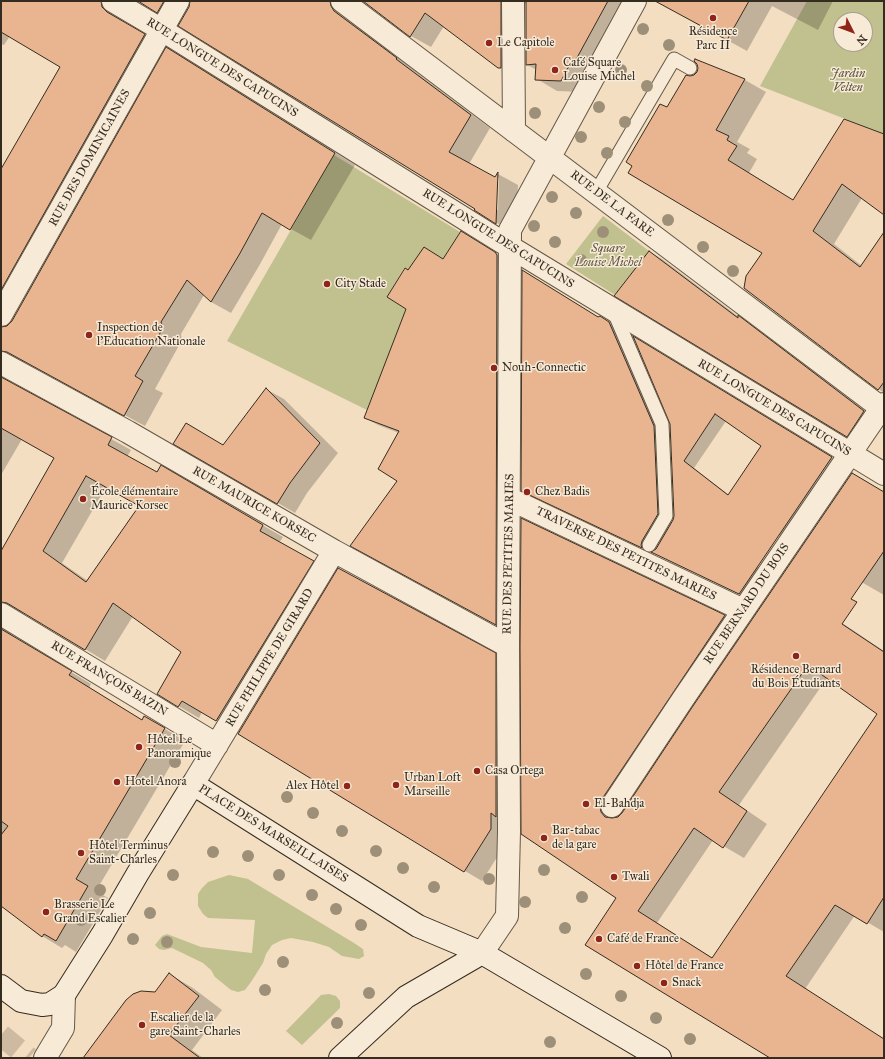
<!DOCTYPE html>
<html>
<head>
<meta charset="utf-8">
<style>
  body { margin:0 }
  #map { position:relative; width:885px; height:1059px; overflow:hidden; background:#f3dec1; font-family:"IM FELL Great Primer",serif }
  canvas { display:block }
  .frame { position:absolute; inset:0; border:2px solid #352c20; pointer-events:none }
  .north { position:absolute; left:833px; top:12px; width:40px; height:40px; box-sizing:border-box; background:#f7ead7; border:1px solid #a99e8e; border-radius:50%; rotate:132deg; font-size:11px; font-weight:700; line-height:16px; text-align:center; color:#352c20 }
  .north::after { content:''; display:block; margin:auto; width:14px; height:18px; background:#8f2418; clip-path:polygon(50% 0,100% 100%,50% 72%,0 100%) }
</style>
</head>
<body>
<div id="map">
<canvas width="885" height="1059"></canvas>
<div class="frame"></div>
<div class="north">N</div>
</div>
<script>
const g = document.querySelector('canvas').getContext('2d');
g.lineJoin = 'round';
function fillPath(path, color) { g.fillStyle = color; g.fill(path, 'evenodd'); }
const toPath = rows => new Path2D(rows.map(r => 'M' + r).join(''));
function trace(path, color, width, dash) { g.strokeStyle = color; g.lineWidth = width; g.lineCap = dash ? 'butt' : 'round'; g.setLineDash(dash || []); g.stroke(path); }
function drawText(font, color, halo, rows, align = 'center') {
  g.font = font + ' "IM FELL Great Primer",serif'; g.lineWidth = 3; g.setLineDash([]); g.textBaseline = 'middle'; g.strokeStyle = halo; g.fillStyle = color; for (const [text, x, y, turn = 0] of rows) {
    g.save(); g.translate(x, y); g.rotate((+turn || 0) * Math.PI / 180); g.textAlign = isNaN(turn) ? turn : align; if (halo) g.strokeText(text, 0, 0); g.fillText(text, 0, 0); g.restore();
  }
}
const green = toPath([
  [807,1,884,1,884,134,760,86],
  [841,20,865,20,865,44,841,44],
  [334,155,460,232,443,259,411,272,404,268,387,297,406,309,367,410,227,341],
  [603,216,649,251,615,295,566,264],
  [229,875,248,879,354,943,363,949,364,956,359,959,342,956,329,947,313,942,291,938,282,940,272,945,266,954,263,963,251,982,245,990,238,992,231,990,215,977,211,970,203,963,172,948,164,950,159,949,155,945,162,936,167,934,201,947,252,953,255,920,208,918,203,914,198,906,198,894,202,888,208,882],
  [329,994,336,996,340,1001,340,1008,302,1045,286,1031,321,995]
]);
const shadow = toPath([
  [1,1,128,1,120,13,122,20,127,24,164,47,10,321,9,326,187,60,355,165,311,240,282,224,259,266,231,313,211,302,204,295,181,334,182,340,155,389,163,393,145,426,28,363,21,362,8,375,10,382,14,385,131,450,127,457,157,474,161,467,283,537,279,543,333,573,237,732,202,712,199,718,158,694,183,652,133,616,105,661,27,614,22,613,15,614,8,626,10,633,15,638,91,684,89,688,143,721,145,717,185,741,96,891,108,898,76,952,65,945,62,948,42,936,1,905,1,553,55,458,22,439,1,475,1,168,2,169,61,67,10,36,4,45,1,44],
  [106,487,141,506,88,581,62,563],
  [139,1,357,1,417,71,416,72,490,128,469,164,495,179,498,174,518,185,516,234,475,210,476,209,190,8,191,2,187,6,178,23],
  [497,178,499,178,498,210,496,210],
  [364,1,628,1,581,92,557,91,537,79,537,70,527,65,527,2,522,7,519,79,499,67,444,26,431,47,411,36],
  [656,1,833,1,818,30,772,6,747,51],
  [696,60,745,80,766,92,737,142,750,149,747,153,757,159,749,173,794,201,884,135,884,214,862,198,834,244,862,266,884,234,884,393,745,288,763,253,667,109,690,77,694,76,698,73,699,67],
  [474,240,508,261,509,631,365,553,398,481,399,433,378,425,365,418,407,309,409,272,443,260],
  [650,252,662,259,739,317,751,324,876,419,860,443,847,436],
  [600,317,623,331,667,434,671,525,675,516,671,423,644,344,843,464,791,542,758,523,739,554,768,574,751,600,664,558,654,553,654,554,536,498],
  [726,421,762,446,729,495,694,468],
  [266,389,284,399,338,453,307,493,295,513,175,443,223,446],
  [884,493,884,595,802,548],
  [522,520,724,616,744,627,621,811,619,817,799,594,884,651,884,932,855,915,805,989,884,1039,884,1058,772,1058,618,897],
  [827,678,878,714,713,958,657,923,713,840,744,858,767,824,739,805],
  [495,654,513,665,508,840,482,881,465,871],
  [169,974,193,988,222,1010,192,1050,203,1058,84,1058,156,993]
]);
const building = toPath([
  [1,1,101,1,102,7,107,12,145,34,1,290,1,169,60,67,1,32,1,1],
  [138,1,164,1,157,13,138,1],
  [190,1,330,1,331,6,334,11,397,58,396,59,471,115,449,152,495,177,498,172,496,224,474,210,475,209,178,26,189,7,190,1],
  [363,1,501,1,501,68,498,68,425,13,410,37,363,1],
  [526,1,608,1,573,65,570,64,561,81,535,80,536,64,526,65,526,1],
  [655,1,749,1,727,40,655,1],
  [166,47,335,153,290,230,262,213,239,255,211,302,187,280,161,322,163,328,135,376,143,381,124,416,7,352,1,351,1,327,7,326,12,321,166,47],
  [695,59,745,79,716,130,729,136,727,140,737,146,728,160,793,200,844,119,884,134,884,215,842,184,813,231,860,267,884,232,884,382,878,390,744,288,746,276,762,253,628,173,632,166,626,162,660,104,667,107,686,75,690,76,694,75,697,72,698,68,697,64,694,61,695,59],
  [461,231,495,252,497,255,496,625,350,546,397,481,378,469,399,431,364,418,406,309,387,297,405,268,408,270,424,247,443,259,461,231],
  [649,251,738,318,738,315,864,411,847,437,614,296,649,251],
  [522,270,598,317,600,316,609,322,654,426,658,514,642,541,641,545,642,548,521,491,522,270],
  [633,336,832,457,739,594,651,552,656,549,673,520,674,516,670,424,633,336],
  [715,414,761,446,728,495,684,461,715,414],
  [1,377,112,437,108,445,157,472,161,465,263,525,260,531,314,561,216,721,182,701,178,707,157,694,181,652,113,603,85,650,7,603,1,602,1,551,54,458,1,428,1,377],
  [86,476,139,506,86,582,43,551,86,476],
  [266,388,320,443,290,483,277,504,173,444,186,423,223,445,266,388],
  [852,473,884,492,884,551,851,599,857,602,842,624,884,652,884,897,867,924,835,905,786,976,884,1039,884,1058,770,1058,585,945,616,898,521,834,520,646,521,518,725,615,602,799,600,806,601,812,605,817,612,818,618,817,622,813,693,706,852,473],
  [808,665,877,714,712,958,638,911,694,828,723,848,747,811,719,792,808,665],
  [338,568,496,653,496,817,491,813,491,829,464,872,238,734,338,568],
  [1,629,72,671,69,675,142,720,144,716,165,728,76,879,88,886,56,941,44,934,42,937,1,906,1,835,8,826,1,821,1,629],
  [169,973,199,996,169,1035,200,1058,83,1058,126,1000,133,994,141,991,155,992,169,973]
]);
const secondaryTunnel = toPath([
  [1,1035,29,1058]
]);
const lane = toPath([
  [596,192,674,59,690,68],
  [613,310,662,424,666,516,649,545]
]);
const street = toPath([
  [113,1,162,30,497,239,884,474],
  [342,1,884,410],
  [513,1,514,131],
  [1,315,178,1],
  [1,363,128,432,334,551,508,646],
  [510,499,743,610],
  [1,614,217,745],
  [193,784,334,551],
  [612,806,683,699,884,404],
  [482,953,507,916,509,831,508,646,510,230,635,1],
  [45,1058,63,1028,64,995]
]);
const secondary = toPath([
  [1,986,21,1001,42,1005,50,1004,64,995,102,935,138,873,193,784,418,926,482,953,660,1058],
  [340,1058,406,997,482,953]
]);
const trees = [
  [643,29],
  [669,45],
  [621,70],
  [647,86],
  [599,107],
  [535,113],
  [625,122],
  [581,137],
  [607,153],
  [552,197],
  [576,213],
  [668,220],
  [534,226],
  [603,232],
  [555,242],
  [703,247],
  [581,260],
  [733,271],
  [175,762],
  [287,797],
  [313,813],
  [342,831],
  [376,851],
  [213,852],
  [248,856],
  [403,868],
  [544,870],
  [173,875],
  [279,875],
  [489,879],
  [434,887],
  [100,890],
  [312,895],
  [582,897],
  [525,902],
  [336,909],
  [150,913],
  [81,920],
  [361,925],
  [565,928],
  [133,939],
  [167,942],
  [283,962],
  [586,974],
  [265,990],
  [369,993],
  [621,996],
  [656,1018],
  [337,1023],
  [690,1039],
  [550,1042]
];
const markers = [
  [713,18,4,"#8f2418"],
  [489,43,4,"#8f2418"],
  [555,70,4,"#8f2418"],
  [327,284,4,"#8f2418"],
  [89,335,4,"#8f2418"],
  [494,368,4,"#8f2418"],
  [527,492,4,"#8f2418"],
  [83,499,4,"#8f2418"],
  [796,656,4,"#8f2418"],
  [139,747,4,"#8f2418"],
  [477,771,4,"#8f2418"],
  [117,782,4,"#8f2418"],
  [396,785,4,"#8f2418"],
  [347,786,4,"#8f2418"],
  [586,804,4,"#8f2418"],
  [544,838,4,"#8f2418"],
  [81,853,4,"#8f2418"],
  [614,877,4,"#8f2418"],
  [46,912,4,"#8f2418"],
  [599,939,4,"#8f2418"],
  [637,966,4,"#8f2418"],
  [664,983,4,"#8f2418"],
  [142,1025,4,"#8f2418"]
];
const poiNames = [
  ["Résidence",713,32,"center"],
  ["Parc II",713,46,"center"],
  ["Le Capitole",497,43],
  ["Café Square",563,63],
  ["Louise Michel",563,77],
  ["City Stade",335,284],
  ["Inspection de",97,328],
  ["l'Education Nationale",97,342],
  ["Nouh-Connectic",502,368],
  ["École élémentaire",91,492],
  ["Maurice Korsec",91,506],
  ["Chez Badis",535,492],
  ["Résidence Bernard",796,670,"center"],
  ["du Bois Étudiants",796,684,"center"],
  ["Hôtel Le",147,740],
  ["Panoramique",147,754],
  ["Casa Ortega",485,771],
  ["Urban Loft",404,778],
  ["Marseille",404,792],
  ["Hotel Anora",125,782],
  ["Alex Hôtel",339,786,"right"],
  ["El-Bahdja",594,804],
  ["Bar-tabac",552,831],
  ["de la gare",552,845],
  ["Hôtel Terminus",89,846],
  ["Saint-Charles",89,860],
  ["Twali",622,877],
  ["Brasserie Le",54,905],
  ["Grand Escalier",54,919],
  ["Café de France",607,939],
  ["Hôtel de France",645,966],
  ["Snack",672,983],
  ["Escalier de la",150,1018],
  ["gare Saint-Charles",150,1032]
];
const streetNames = [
  ["RUE LONGUE DES CAPUCINS",222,68,32],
  ["RUE DES DOMINICAINES",90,158,-61],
  ["RUE DE LA FARE",612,204,37],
  ["RUE LONGUE DES CAPUCINS",498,239,32],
  ["RUE LONGUE DES CAPUCINS",774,408,31],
  ["RUE MAURICE KORSEC",254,505,30],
  ["RUE DES PETITES MARIES",509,554,-89],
  ["TRAVERSE DES PETITES MARIES",626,554,26],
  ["RUE BERNARD DU BOIS",747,604,-56],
  ["RUE PHILIPPE DE GIRARD",270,658,-59],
  ["RUE FRANÇOIS BAZIN",109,679,31],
  ["PLACE DES MARSEILLAISES",273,834,32]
];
const parkNames = [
  ["Jardin",848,74],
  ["Velten",848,88],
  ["Square",608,249],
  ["Louise Michel",608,263]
];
fillPath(green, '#c1c08f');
fillPath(shadow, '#0003');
fillPath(building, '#e9b490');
trace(building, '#352c20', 1);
trace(secondaryTunnel, '#cdbaa1', 22, [22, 11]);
trace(lane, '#645848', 15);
trace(street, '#645848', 24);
trace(secondary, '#352c20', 24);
trace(lane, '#f7ead7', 13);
trace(street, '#f7ead7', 22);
trace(secondary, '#f7ead7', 22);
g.fillStyle = '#9e9078';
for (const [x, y] of trees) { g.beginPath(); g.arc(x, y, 6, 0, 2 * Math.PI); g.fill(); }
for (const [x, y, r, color] of markers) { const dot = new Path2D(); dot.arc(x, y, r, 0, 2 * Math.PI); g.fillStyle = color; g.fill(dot); trace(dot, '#f7ead7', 1.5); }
drawText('12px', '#352c20', '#f7ead7', poiNames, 'left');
drawText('12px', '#352c20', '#f7ead7', streetNames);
drawText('italic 12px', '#58513c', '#f7ead7', parkNames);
</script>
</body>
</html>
